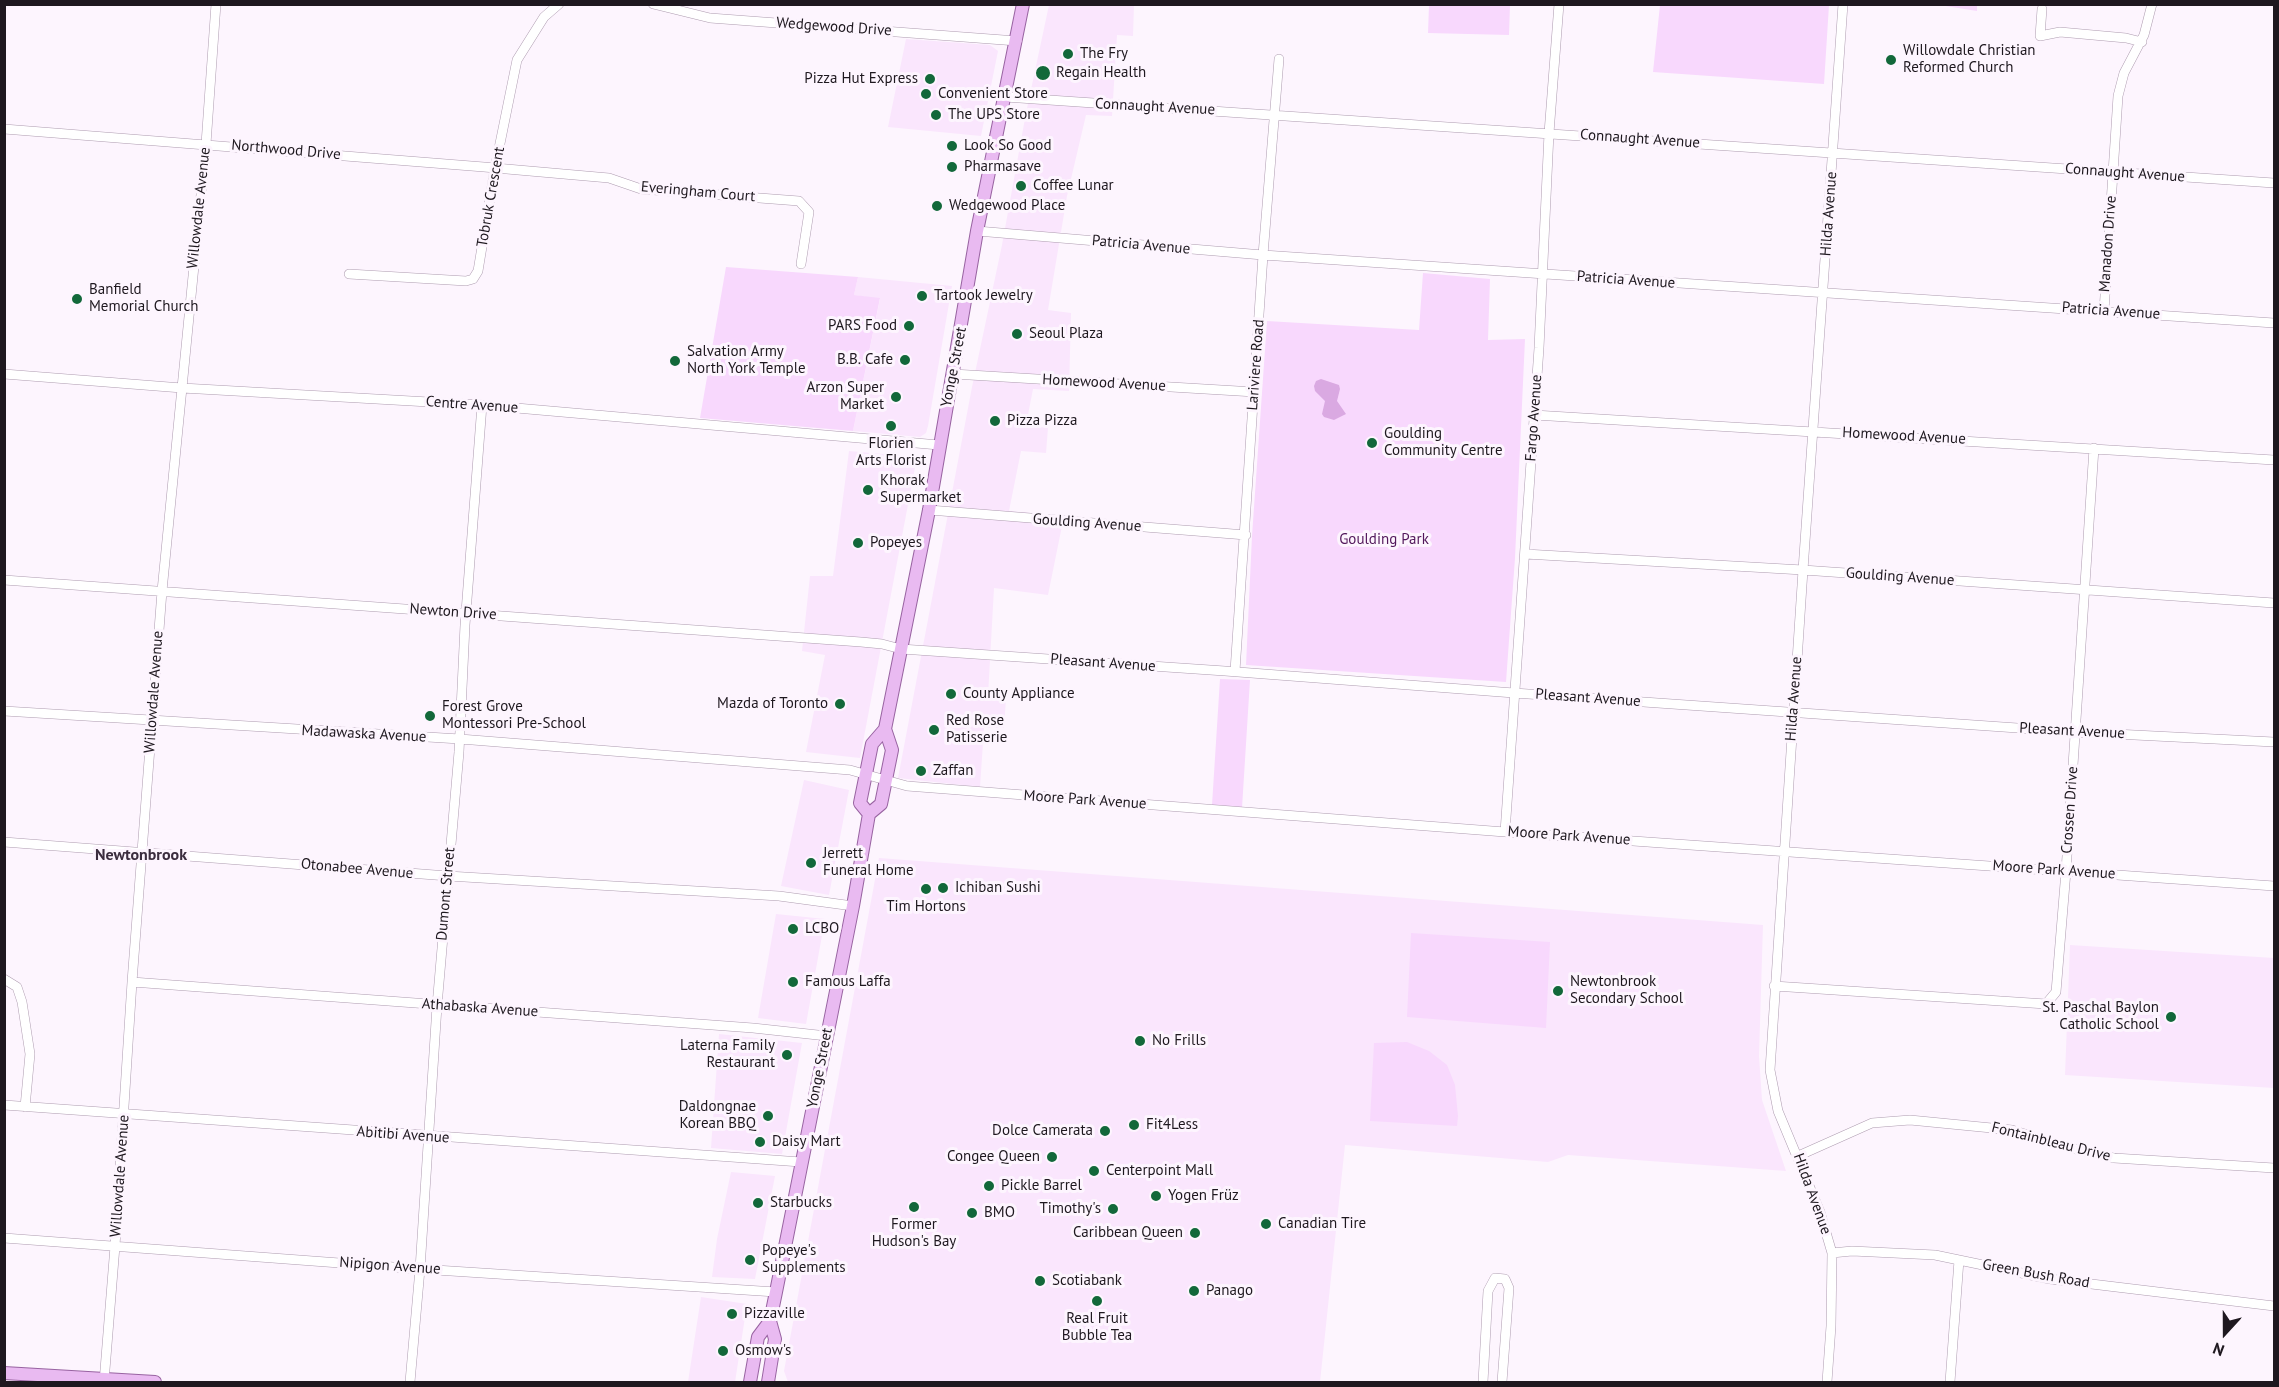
<!DOCTYPE html>
<html>
<head>
<meta charset="utf-8">
<style>
  body { margin:0 }
  #map { position:relative; width:2279px; height:1387px; overflow:hidden; background:#fdf5fe; font-family:"PT Sans",sans-serif }
  canvas { display:block }
  .frame { position:absolute; inset:0; border:6px solid #1e181f; pointer-events:none }
  .north { position:absolute; left:2195px; top:1303px; width:60px; height:60px; -webkit-text-stroke:4px #fdf5fe; paint-order:stroke; rotate:201deg; font-size:16px; font-weight:700; line-height:24px; text-align:center; color:#1e181f }
  .north::after { content:''; display:block; margin:auto; width:21px; height:27px; background:#1e181f; clip-path:polygon(50% 0,100% 100%,50% 72%,0 100%) }
</style>
</head>
<body>
<div id="map">
<canvas width="2279" height="1387"></canvas>
<div class="frame"></div>
<div class="north">N</div>
</div>
<script>
const g = document.querySelector('canvas').getContext('2d');
g.lineJoin = 'round';
function fillPath(path, color) { g.fillStyle = color; g.fill(path, 'evenodd'); }
const toPath = rows => new Path2D(rows.map(r => 'M' + r).join(''));
function trace(path, color, width, dash) { g.strokeStyle = color; g.lineWidth = width; g.lineCap = dash ? 'butt' : 'round'; g.setLineDash(dash || []); g.stroke(path); }
function drawText(font, color, halo, rows, align = 'center') {
  g.font = font + ' "PT Sans",sans-serif'; g.lineWidth = 6; g.setLineDash([]); g.textBaseline = 'middle'; g.strokeStyle = halo; g.fillStyle = color; for (const [text, x, y, turn = 0] of rows) {
    g.save(); g.translate(x, y); g.rotate((+turn || 0) * Math.PI / 180); g.textAlign = isNaN(turn) ? turn : align; if (halo) g.strokeText(text, 0, 0); g.fillText(text, 0, 0); g.restore();
  }
}
const built = toPath([
  [1049,5,1134,5,1133,36,1117,35,1112,116,1086,115,1067,196,1048,310,1071,313,1069,391,1033,389,1026,425,1048,428,1046,453,1021,451,1009,511,1064,516,1048,595,994,588,988,696,1006,698,1004,728,984,728,980,787,898,778,972,387,1002,245,1026,113],
  [906,39,990,45,998,51,981,136,888,127],
  [858,277,952,286,928,426,926,433,920,437,853,431,880,299,854,295],
  [849,451,917,457,860,758,806,752,825,655,802,651,810,576,833,576],
  [804,780,849,790,829,895,781,886],
  [879,858,1763,925,1759,1056,1762,1100,1786,1171,1568,1155,1548,1162,1345,1145,1320,1382,788,1382,784,1371],
  [776,914,825,919,806,1024,758,1018],
  [2070,945,2274,958,2274,1088,2065,1075],
  [719,1034,802,1043,782,1154,711,1148],
  [731,1172,775,1176,755,1279,712,1277,717,1239],
  [701,1297,747,1304,735,1382,688,1382]
]);
const green = toPath([
  [1933,4,1977,4,1977,11],
  [1429,5,1510,5,1509,35,1428,33],
  [1660,5,1829,5,1824,84,1653,72],
  [726,267,858,277,854,295,880,298,853,431,700,418],
  [1423,273,1490,279,1488,340,1525,339,1515,558,1506,682,1246,665,1252,536,1267,321,1419,330],
  [1220,679,1250,680,1242,808,1212,805],
  [1411,933,1550,942,1546,1028,1407,1017],
  [1407,1042,1429,1051,1447,1065,1455,1085,1458,1116,1457,1126,1370,1121,1374,1043]
]);
const water = toPath([
  [1321,379,1339,385,1340,389,1337,401,1346,414,1334,420,1324,417,1322,414,1325,401,1315,391,1314,386,1316,381]
]);
const minor = toPath([
  [653,4,710,18,1017,41],
  [2042,9,2040,36,2060,32,2126,38,2142,42],
  [1005,97,2274,183],
  [4,129,484,167,609,178,641,189,799,201,809,212,801,264],
  [977,231,1263,255,2274,323],
  [349,274,466,281,473,279,478,271,495,168,517,60,544,17,559,4],
  [2104,311,2118,96,2124,73,2144,35,2152,4],
  [4,374,182,388,482,405,939,445],
  [953,374,1255,392],
  [1534,415,2274,460],
  [929,510,1246,535],
  [1525,554,1803,570,2274,603],
  [4,580,861,642,882,644,901,649,1225,671,1514,693,2075,732,2274,742],
  [1235,671,1263,255,1279,59],
  [4,711,460,739,850,770,907,786,1505,832,2274,886],
  [1505,832,1539,348,1549,133,1559,4],
  [4,842,448,876,779,896,853,906],
  [4,979,17,987,22,1002,30,1054,25,1107],
  [132,982,753,1028,827,1036],
  [1774,986,2046,1004,2056,992,2066,871,2094,448],
  [4,1105,801,1162],
  [1798,1156,1872,1123,1910,1120,2012,1130,2066,1147,2114,1158,2274,1168],
  [4,1238,420,1269,776,1292],
  [1832,1253,1852,1251,1935,1255,2050,1279,2274,1306],
  [104,1382,115,1246,132,982,162,591,206,144,216,4],
  [410,1382,420,1269,437,1006,459,752,465,625,482,405],
  [1483,1382,1488,1291,1495,1278,1505,1279,1509,1288,1502,1382],
  [1827,1382,1831,1326,1832,1253,1820,1212,1778,1111,1770,1070,1803,570,1843,4],
  [1950,1382,1959,1260]
]);
const major = toPath([
  [869,814,860,803,872,744,885,729],
  [4,1373,155,1382],
  [750,1382,758,1337,770,1321],
  [768,1382,775,1339,770,1321,776,1292,853,906,869,814,881,804,892,750,885,729,929,510,977,231,1023,4]
]);
const markers = [
  [1068,54,6,"#12683a"],
  [1891,60,6,"#12683a"],
  [1043,73,8,"#12683a"],
  [930,79,6,"#12683a"],
  [926,94,6,"#12683a"],
  [936,115,6,"#12683a"],
  [952,146,6,"#12683a"],
  [952,167,6,"#12683a"],
  [1021,186,6,"#12683a"],
  [937,206,6,"#12683a"],
  [922,296,6,"#12683a"],
  [77,299,6,"#12683a"],
  [909,326,6,"#12683a"],
  [1017,334,6,"#12683a"],
  [905,360,6,"#12683a"],
  [675,361,6,"#12683a"],
  [896,397,6,"#12683a"],
  [995,421,6,"#12683a"],
  [891,426,6,"#12683a"],
  [1372,443,6,"#12683a"],
  [868,490,6,"#12683a"],
  [858,543,6,"#12683a"],
  [951,694,6,"#12683a"],
  [840,704,6,"#12683a"],
  [430,716,6,"#12683a"],
  [934,730,6,"#12683a"],
  [921,771,6,"#12683a"],
  [811,863,6,"#12683a"],
  [943,888,6,"#12683a"],
  [926,889,6,"#12683a"],
  [793,929,6,"#12683a"],
  [793,982,6,"#12683a"],
  [1558,991,6,"#12683a"],
  [2171,1017,6,"#12683a"],
  [1140,1041,6,"#12683a"],
  [787,1055,6,"#12683a"],
  [768,1116,6,"#12683a"],
  [1134,1125,6,"#12683a"],
  [1105,1131,6,"#12683a"],
  [760,1142,6,"#12683a"],
  [1052,1157,6,"#12683a"],
  [1094,1171,6,"#12683a"],
  [989,1186,6,"#12683a"],
  [1156,1196,6,"#12683a"],
  [758,1203,6,"#12683a"],
  [914,1207,6,"#12683a"],
  [1113,1209,6,"#12683a"],
  [972,1213,6,"#12683a"],
  [1266,1224,6,"#12683a"],
  [1195,1233,6,"#12683a"],
  [750,1260,6,"#12683a"],
  [1040,1281,6,"#12683a"],
  [1194,1291,6,"#12683a"],
  [1097,1301,6,"#12683a"],
  [732,1314,6,"#12683a"],
  [723,1351,6,"#12683a"]
];
const streetNames = [
  ["Wedgewood Drive",834,27,4],
  ["Connaught Avenue",1155,107,3],
  ["Connaught Avenue",1640,139,4],
  ["Northwood Drive",286,150,5],
  ["Connaught Avenue",2125,173,4],
  ["Everingham Court",698,192,5],
  ["Tobruk Crescent",491,197,-80],
  ["Willowdale Avenue",199,208,-84],
  ["Hilda Avenue",1829,214,-86],
  ["Manadon Drive",2108,244,-86],
  ["Patricia Avenue",1141,245,5],
  ["Patricia Avenue",1626,280,4],
  ["Patricia Avenue",2111,311,4],
  ["Lariviere Road",1256,365,-86],
  ["Yonge Street",954,367,-79],
  ["Homewood Avenue",1104,383,3],
  ["Centre Avenue",472,405,4],
  ["Fargo Avenue",1534,418,-86],
  ["Homewood Avenue",1904,436,3],
  ["Goulding Avenue",1087,523,4],
  ["Goulding Avenue",1900,577,4],
  ["Newton Drive",453,612,4],
  ["Pleasant Avenue",1103,663,4],
  ["Willowdale Avenue",154,692,-86],
  ["Pleasant Avenue",1588,698,4],
  ["Hilda Avenue",1794,699,-86],
  ["Pleasant Avenue",2072,731,3],
  ["Madawaska Avenue",364,734,3],
  ["Moore Park Avenue",1085,800,4],
  ["Crossen Drive",2070,810,-86],
  ["Moore Park Avenue",1569,836,4],
  ["Otonabee Avenue",357,869,5],
  ["Moore Park Avenue",2054,870,4],
  ["Dumont Street",446,894,-85],
  ["Athabaska Avenue",480,1008,4],
  ["Yonge Street",820,1068,-79],
  ["Abitibi Avenue",403,1135,4],
  ["Fontainbleau Drive",2051,1142,14],
  ["Willowdale Avenue",120,1176,-86],
  ["Hilda Avenue",1812,1194,70],
  ["Nipigon Avenue",390,1266,4],
  ["Green Bush Road",2036,1274,10]
];
const poiNames = [
  ["Willowdale Christian",1903,51],
  ["Reformed Church",1903,68],
  ["The Fry",1080,54],
  ["Regain Health",1056,73],
  ["Pizza Hut Express",918,79,"right"],
  ["Convenient Store",938,94],
  ["The UPS Store",948,115],
  ["Look So Good",964,146],
  ["Pharmasave",964,167],
  ["Coffee Lunar",1033,186],
  ["Wedgewood Place",949,206],
  ["Banfield",89,290],
  ["Memorial Church",89,307],
  ["Tartook Jewelry",934,296],
  ["PARS Food",897,326,"right"],
  ["Seoul Plaza",1029,334],
  ["Salvation Army",687,352],
  ["North York Temple",687,369],
  ["B.B. Cafe",893,360,"right"],
  ["Arzon Super",884,388,"right"],
  ["Market",884,405,"right"],
  ["Pizza Pizza",1007,421],
  ["Goulding",1384,434],
  ["Community Centre",1384,451],
  ["Florien",891,444,"center"],
  ["Arts Florist",891,461,"center"],
  ["Khorak",880,481],
  ["Supermarket",880,498],
  ["Popeyes",870,543],
  ["County Appliance",963,694],
  ["Mazda of Toronto",828,704,"right"],
  ["Forest Grove",442,707],
  ["Montessori Pre-School",442,724],
  ["Red Rose",946,721],
  ["Patisserie",946,738],
  ["Zaffan",933,771],
  ["Jerrett",823,854],
  ["Funeral Home",823,871],
  ["Ichiban Sushi",955,888],
  ["Tim Hortons",926,907,"center"],
  ["LCBO",805,929],
  ["Famous Laffa",805,982],
  ["Newtonbrook",1570,982],
  ["Secondary School",1570,999],
  ["St. Paschal Baylon",2159,1008,"right"],
  ["Catholic School",2159,1025,"right"],
  ["No Frills",1152,1041],
  ["Laterna Family",775,1046,"right"],
  ["Restaurant",775,1063,"right"],
  ["Daldongnae",756,1107,"right"],
  ["Korean BBQ",756,1124,"right"],
  ["Fit4Less",1146,1125],
  ["Dolce Camerata",1093,1131,"right"],
  ["Daisy Mart",772,1142],
  ["Congee Queen",1040,1157,"right"],
  ["Centerpoint Mall",1106,1171],
  ["Pickle Barrel",1001,1186],
  ["Yogen Früz",1168,1196],
  ["Starbucks",770,1203],
  ["Timothy's",1101,1209,"right"],
  ["BMO",984,1213],
  ["Canadian Tire",1278,1224],
  ["Former",914,1225,"center"],
  ["Hudson's Bay",914,1242,"center"],
  ["Caribbean Queen",1183,1233,"right"],
  ["Popeye's",762,1251],
  ["Supplements",762,1268],
  ["Scotiabank",1052,1281],
  ["Panago",1206,1291],
  ["Pizzaville",744,1314],
  ["Real Fruit",1097,1319,"center"],
  ["Bubble Tea",1097,1336,"center"],
  ["Osmow's",735,1351]
];
const parkNames = [
  ["Goulding Park",1384,540]
];
const neighbourhoodNames = [
  ["Newtonbrook",141,855]
];
fillPath(built, '#fae6fd');
fillPath(green, '#f8d8fd');
fillPath(water, '#daa9e2');
trace(minor, '#ae9cb0', 10);
trace(major, '#9863a1', 14);
trace(minor, '#fff', 9);
trace(major, '#e9baf1', 12);
for (const [x, y, r, color] of markers) { const dot = new Path2D(); dot.arc(x, y, r, 0, 2 * Math.PI); g.fillStyle = color; g.fill(dot); trace(dot, '#fdf5fe', 2); }
drawText('15px', '#1e181f', '#fdf5fe', streetNames);
drawText('15px', '#1e181f', '#fdf5fe', poiNames, 'left');
drawText('15px', '#52175b', '#fdf5fe', parkNames);
drawText('bold 16px', '#3b2d3e', '#fdf5fe', neighbourhoodNames);
</script>
</body>
</html>
